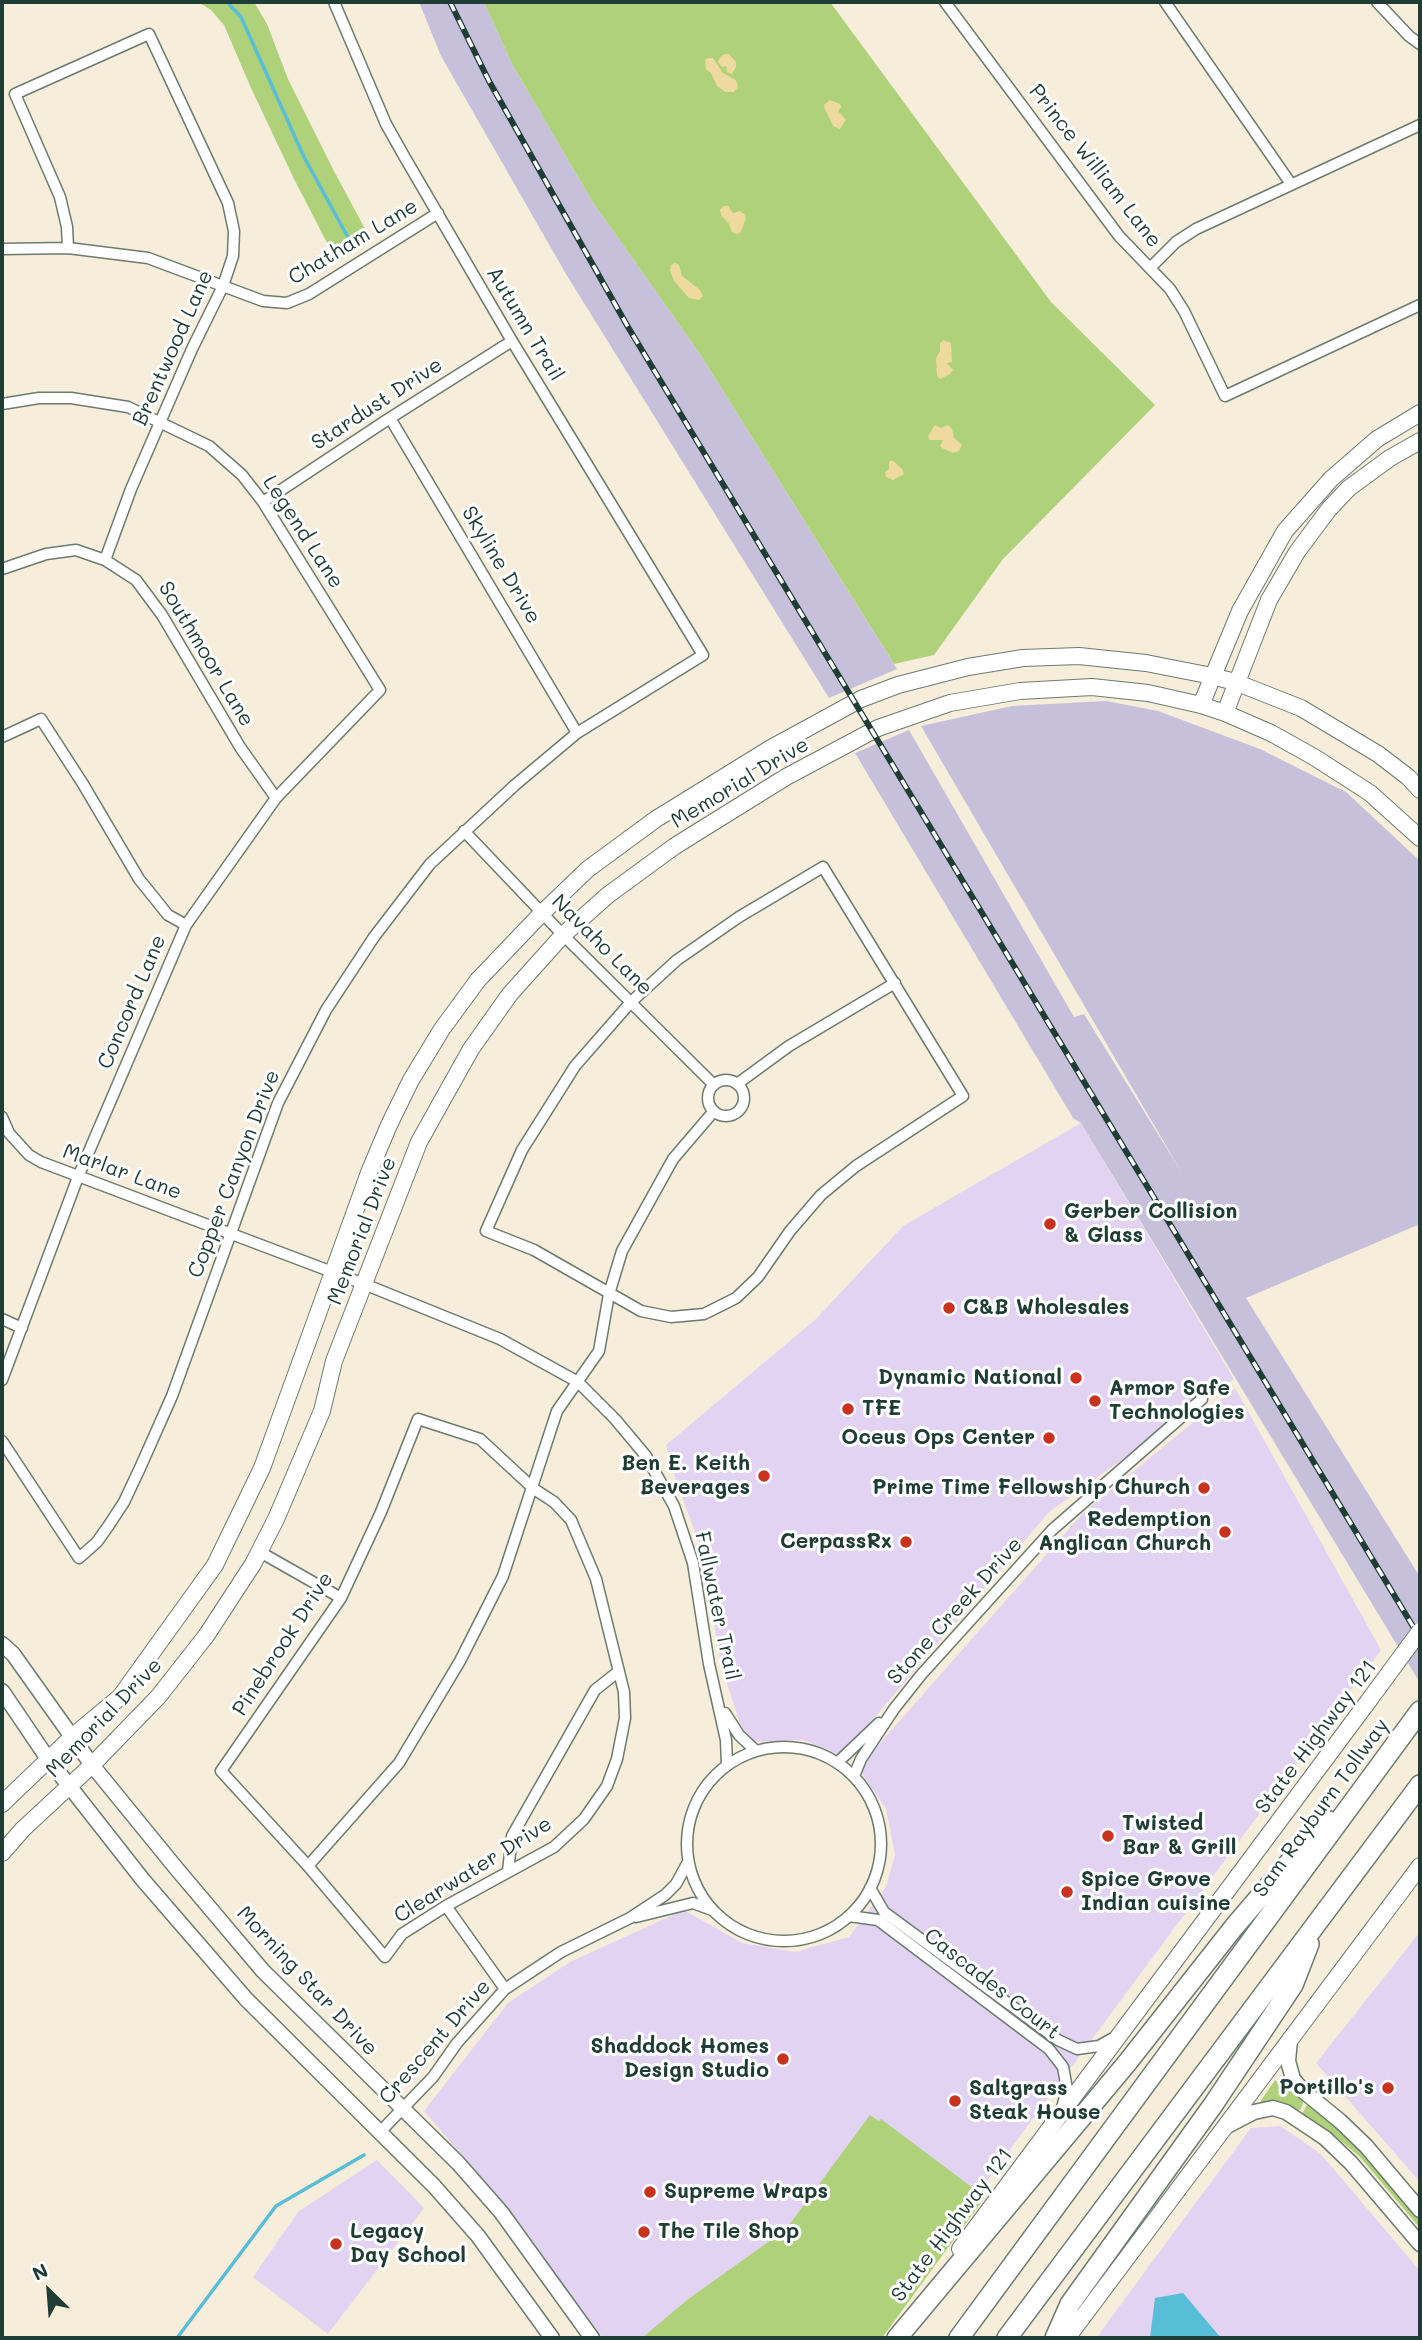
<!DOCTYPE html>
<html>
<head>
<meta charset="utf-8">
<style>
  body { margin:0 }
  #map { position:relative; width:1422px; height:2340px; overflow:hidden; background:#f7eddb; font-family:Mali,sans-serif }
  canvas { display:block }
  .frame { position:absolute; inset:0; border:4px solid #1f3d34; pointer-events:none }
  .north { position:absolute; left:14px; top:2256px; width:70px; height:70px; -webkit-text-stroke:5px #fff; paint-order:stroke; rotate:335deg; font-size:19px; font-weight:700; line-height:28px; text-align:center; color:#1f3d34 }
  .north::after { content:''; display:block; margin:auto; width:24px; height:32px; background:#1f3d34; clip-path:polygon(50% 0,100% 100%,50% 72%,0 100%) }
</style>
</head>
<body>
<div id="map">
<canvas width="1422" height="2340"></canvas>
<div class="frame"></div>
<div class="north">N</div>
</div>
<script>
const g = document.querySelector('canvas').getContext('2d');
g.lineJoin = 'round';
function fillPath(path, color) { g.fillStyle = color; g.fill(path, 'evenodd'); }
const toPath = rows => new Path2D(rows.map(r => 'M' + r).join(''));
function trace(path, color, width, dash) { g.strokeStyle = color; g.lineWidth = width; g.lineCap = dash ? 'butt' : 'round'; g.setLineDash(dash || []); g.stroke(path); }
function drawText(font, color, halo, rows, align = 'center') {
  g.font = font + ' Mali,sans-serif'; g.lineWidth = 6; g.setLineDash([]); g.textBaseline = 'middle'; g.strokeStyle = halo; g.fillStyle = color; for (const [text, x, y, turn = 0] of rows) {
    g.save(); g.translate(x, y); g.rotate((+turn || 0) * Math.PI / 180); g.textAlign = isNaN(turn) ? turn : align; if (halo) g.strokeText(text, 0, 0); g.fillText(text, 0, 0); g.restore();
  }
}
const built = toPath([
  [1081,1123,1234,1379,1049,1512,842,1756,803,1740,752,1742,740,1724,721,1665,702,1551,674,1475,666,1445,816,1319,903,1226],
  [1235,1388,1381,1650,870,2338,603,2338,592,2326,517,2219,424,2111,508,2003,572,1961,684,1910,742,1943,795,1952,849,1937,886,1887,895,1855,886,1809,858,1768,1083,1513],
  [1420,1932,1420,2182,1316,2063],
  [1280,2126,1321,2154,1420,2271,1420,2338,1096,2338,1251,2128],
  [377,2160,424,2208,328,2334,253,2277,298,2212]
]);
const industrial = toPath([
  [419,2,484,2,512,64,592,201,700,354,897,669,829,698,566,274,441,56],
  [1106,701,1158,711,1260,749,1346,792,1420,861,1420,1224,1246,1298,1420,1577,1420,1683,1081,1123,1073,1118,855,753,909,730,1074,1017,1084,1014,1182,1173,921,726,1012,706]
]);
const green = toPath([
  [198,2,254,2,267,24,288,79,334,171,371,240,337,262,294,179,251,88,224,25,211,10],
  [484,2,830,2,1051,302,1155,405,1003,559,934,655,894,664,700,354,592,201,512,64],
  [1275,2080,1304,2100,1301,2109,1297,2111,1285,2104,1260,2102],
  [1310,2105,1350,2138,1393,2185,1420,2217,1420,2228,1359,2156,1334,2135,1302,2115,1306,2106],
  [870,2115,879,2121,881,2119,985,2197,882,2338,642,2338,687,2300,778,2235,792,2221]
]);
const sand = toPath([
  [725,54,729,54,736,62,736,67,732,74,727,72,726,66,722,67,718,62,720,57],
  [708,58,713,58,723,73,736,80,738,87,734,92,726,92,717,86,711,73,706,69,705,60],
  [830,100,840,104,841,107,838,111,846,120,840,129,833,126,825,109,824,105],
  [724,206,728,206,733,213,740,211,744,214,746,218,741,232,737,234,732,232,729,224,721,215,720,210],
  [675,263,679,265,682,276,700,290,703,296,699,300,689,298,674,281,670,270,671,265],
  [944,340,951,343,952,362,947,363,953,370,950,374,940,379,937,376,936,358,940,351,940,343],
  [935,425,941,428,948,425,952,429,954,438,962,445,959,451,953,453,942,448,940,446,943,440,930,440,928,436],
  [892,460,902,469,904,474,893,480,886,477,885,472,889,469,889,462]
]);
const water = toPath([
  [1183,2293,1221,2338,1150,2338,1155,2298]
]);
const stream = toPath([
  [227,2,241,17,304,157,350,241],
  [177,2338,276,2206,364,2155]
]);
const minor = toPath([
  [945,2,1119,236,1170,289,1184,311,1225,396,1420,305],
  [1165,2,1291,184],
  [1377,2,1409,36,1420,44],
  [68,248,67,227,60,197,15,94,149,34,228,203,234,231,233,256,223,286,192,349,131,489,105,560],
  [2,249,68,248,148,258,263,301,287,303,309,294,438,213],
  [1150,268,1176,242,1196,229,1420,125],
  [2,404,39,398,71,398,128,407,209,446,242,475,263,502,380,690,276,798,186,925,78,1177,2,1380],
  [390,418,577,733],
  [263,502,390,418,512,341],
  [2,569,46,554,76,550,105,560,136,580,162,615,240,747,276,798],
  [2,737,41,719,83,784,139,879,168,915,186,925],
  [464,831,563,935,714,1085],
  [823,867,963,1096,856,1166,821,1195,790,1231,758,1277,736,1298,704,1314,671,1317,641,1311,534,1250,486,1231,522,1150,575,1066,631,1002,677,960,739,917,823,867],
  '708 1098a18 18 0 1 1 36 0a18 18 0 1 1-36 0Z',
  [737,1084,789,1046,895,983],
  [2,1117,9,1133,29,1155,41,1162,364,1284,500,1339,578,1382,615,1419,646,1456,674,1506,693,1563,709,1664,726,1740,727,1765],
  [2,1319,22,1328],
  [418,1419,480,1439,534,1489,554,1502,571,1520,596,1579,624,1692,625,1718,617,1759,607,1786,584,1819,554,1847,446,1906,402,1934,385,1957,308,1866,221,1771,341,1598,381,1512,418,1419],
  [2,1441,79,1558,97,1542,109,1525,124,1502,140,1468,172,1396,278,1103,326,1010,374,937,430,864,515,785,577,733,703,655,512,341,404,156,386,124,334,2],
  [260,1552,341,1598],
  [725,1713,739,1735,756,1751],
  '687 1844a97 97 0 1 1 194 0a97 97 0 1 1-194 0Z',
  [837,1763,879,1723],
  [854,1776,861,1759,894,1709,921,1675,1052,1530,1202,1399],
  [308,1866,399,1763,460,1661,503,1576,557,1411,599,1351,609,1294,622,1251,673,1159,714,1111],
  [508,1871,512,1836,595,1690,619,1671],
  [870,1888,884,1912,1058,2040,1077,2049,1099,2046,1115,2037],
  [446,1906,505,1989],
  [849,1916,878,1920,1049,2049,1063,2067,1067,2089,1062,2108],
  [636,1917,693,1903,712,1910],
  [380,2132,433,2077,457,2043,505,1989,561,1952,630,1918,665,1895,676,1884,688,1862]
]);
const tertiary = toPath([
  [2,1644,13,1654,92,1765,176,1868,263,1971,458,2163,501,2212,592,2338],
  [2,1691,48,1759,143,1880,246,1999,434,2186,478,2236,552,2338],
  [1290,2039,1288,2061,1293,2079,1302,2090,1340,2121,1366,2146,1420,2210],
  [1227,2126,1254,2112,1273,2108,1286,2112,1325,2138,1351,2163,1420,2244]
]);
const secondary = toPath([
  [1201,705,1240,611,1285,531,1331,479,1377,439,1420,413],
  [1225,713,1269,600,1297,552,1329,509,1349,488,1390,458,1420,441],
  [2,1804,72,1737,120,1697,215,1565,262,1468,370,1170,389,1125,411,1080,442,1029,478,980,542,913,588,869,656,819,771,748,861,699,898,685,968,667,1023,658,1079,656,1146,663,1212,676,1235,682,1301,708,1378,754,1408,777,1420,790],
  [2,1853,23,1829,92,1765,158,1697,206,1636,253,1564,276,1519,322,1411,334,1361,419,1142,471,1049,510,994,563,935,608,895,675,846,786,777,878,728,950,703,1020,691,1092,687,1148,693,1201,705,1225,713,1271,733,1314,757,1370,793,1420,838],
  [960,2249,1370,1699],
  [1067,2338,1420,1866]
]);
const motorway = toPath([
  [897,2338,1127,2063,1234,1927,1311,1837,1329,1821],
  [959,2338,1420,1711],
  [1007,2338,1420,1785],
  [1055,2338,1070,2304,1213,2105,1293,1985,1309,1944]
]);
const rail = toPath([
  [450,2,489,81,628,327,1420,1638]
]);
const secondaryBridge = toPath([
  [1370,1699,1420,1631]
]);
const markers = [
  [1050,1224,7,"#c8321e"],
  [949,1308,7,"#c8321e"],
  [1076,1378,7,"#c8321e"],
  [1095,1401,7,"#c8321e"],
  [848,1409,7,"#c8321e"],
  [1049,1438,7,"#c8321e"],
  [764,1476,7,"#c8321e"],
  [1204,1488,7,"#c8321e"],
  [1225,1532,7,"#c8321e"],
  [906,1542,7,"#c8321e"],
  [1108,1836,7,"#c8321e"],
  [1067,1892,7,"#c8321e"],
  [783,2059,7,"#c8321e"],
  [1388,2088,7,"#c8321e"],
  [955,2101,7,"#c8321e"],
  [650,2192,7,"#c8321e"],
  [644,2232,7,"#c8321e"],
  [336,2244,7,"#c8321e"]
];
const streetNames = [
  ["Prince William Lane",1095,166,52],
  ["Chatham Lane",353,242,-31],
  ["Autumn Trail",525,324,59],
  ["Brentwood Lane",173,348,-66],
  ["Stardust Drive",377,404,-33],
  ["Legend Lane",303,532,57],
  ["Skyline Drive",501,565,59],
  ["Southmoor Lane",206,654,59],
  ["Memorial Drive",740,783,-31],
  ["Navaho Lane",602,945,45],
  ["Concord Lane",132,1002,-67],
  ["Marlar Lane",122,1172,20],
  ["Copper Canyon Drive",234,1174,-69],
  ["Memorial Drive",362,1231,-69],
  ["Fallwater Trail",717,1606,78],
  ["Stone Creek Drive",955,1611,-48],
  ["Pinebrook Drive",283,1644,-57],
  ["Memorial Drive",104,1718,-46],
  ["State Highway 121",1316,1737,-53],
  ["Sam Rayburn Tollway",1321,1808,-54],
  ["Clearwater Drive",473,1870,-32],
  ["Morning Star Drive",307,1981,47],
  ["Cascades Court",992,1984,38],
  ["Crescent Drive",435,2042,-49],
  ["State Highway 121",952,2225,-53]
];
const poiNames = [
  ["Gerber Collision",1064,1212],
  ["& Glass",1064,1236],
  ["C&B Wholesales",963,1308],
  ["Dynamic National",1062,1378,"right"],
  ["Armor Safe",1109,1389],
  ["Technologies",1109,1413],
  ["TFE",862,1409],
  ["Oceus Ops Center",1035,1438,"right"],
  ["Ben E. Keith",750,1464,"right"],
  ["Beverages",750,1488,"right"],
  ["Prime Time Fellowship Church",1190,1488,"right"],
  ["Redemption",1211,1520,"right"],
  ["Anglican Church",1211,1544,"right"],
  ["CerpassRx",892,1542,"right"],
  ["Twisted",1122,1824],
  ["Bar & Grill",1122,1848],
  ["Spice Grove",1081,1880],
  ["Indian cuisine",1081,1904],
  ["Shaddock Homes",769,2047,"right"],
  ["Design Studio",769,2071,"right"],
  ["Portillo's",1374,2088,"right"],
  ["Saltgrass",969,2089],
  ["Steak House",969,2113],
  ["Supreme Wraps",664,2192],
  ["Legacy",350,2232],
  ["Day School",350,2256],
  ["The Tile Shop",658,2232]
];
fillPath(built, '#e3d3f2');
fillPath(industrial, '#c6c0da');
fillPath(green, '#afd17a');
fillPath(sand, '#eeda9e');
fillPath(water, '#58bdd6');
trace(stream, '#58bdd6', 3.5);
trace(minor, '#6b7b6e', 13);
trace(tertiary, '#6b7b6e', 17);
trace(secondary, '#6b7b6e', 18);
trace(motorway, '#6b7b6e', 22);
trace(minor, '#fff', 10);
trace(tertiary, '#fff', 14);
trace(secondary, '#fff', 16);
trace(motorway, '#fff', 19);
trace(rail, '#1f3d34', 6);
trace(rail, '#fff', 3.5, [10]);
trace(secondaryBridge, '#6b7b6e', 18, []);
trace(secondaryBridge, '#fff', 16);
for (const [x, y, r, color] of markers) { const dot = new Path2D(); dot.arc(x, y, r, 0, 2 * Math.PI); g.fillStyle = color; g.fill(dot); trace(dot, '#fff', 2.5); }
drawText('21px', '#1f3d34', '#fff', streetNames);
drawText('bold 21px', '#1f3d34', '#fff', poiNames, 'left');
</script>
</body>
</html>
